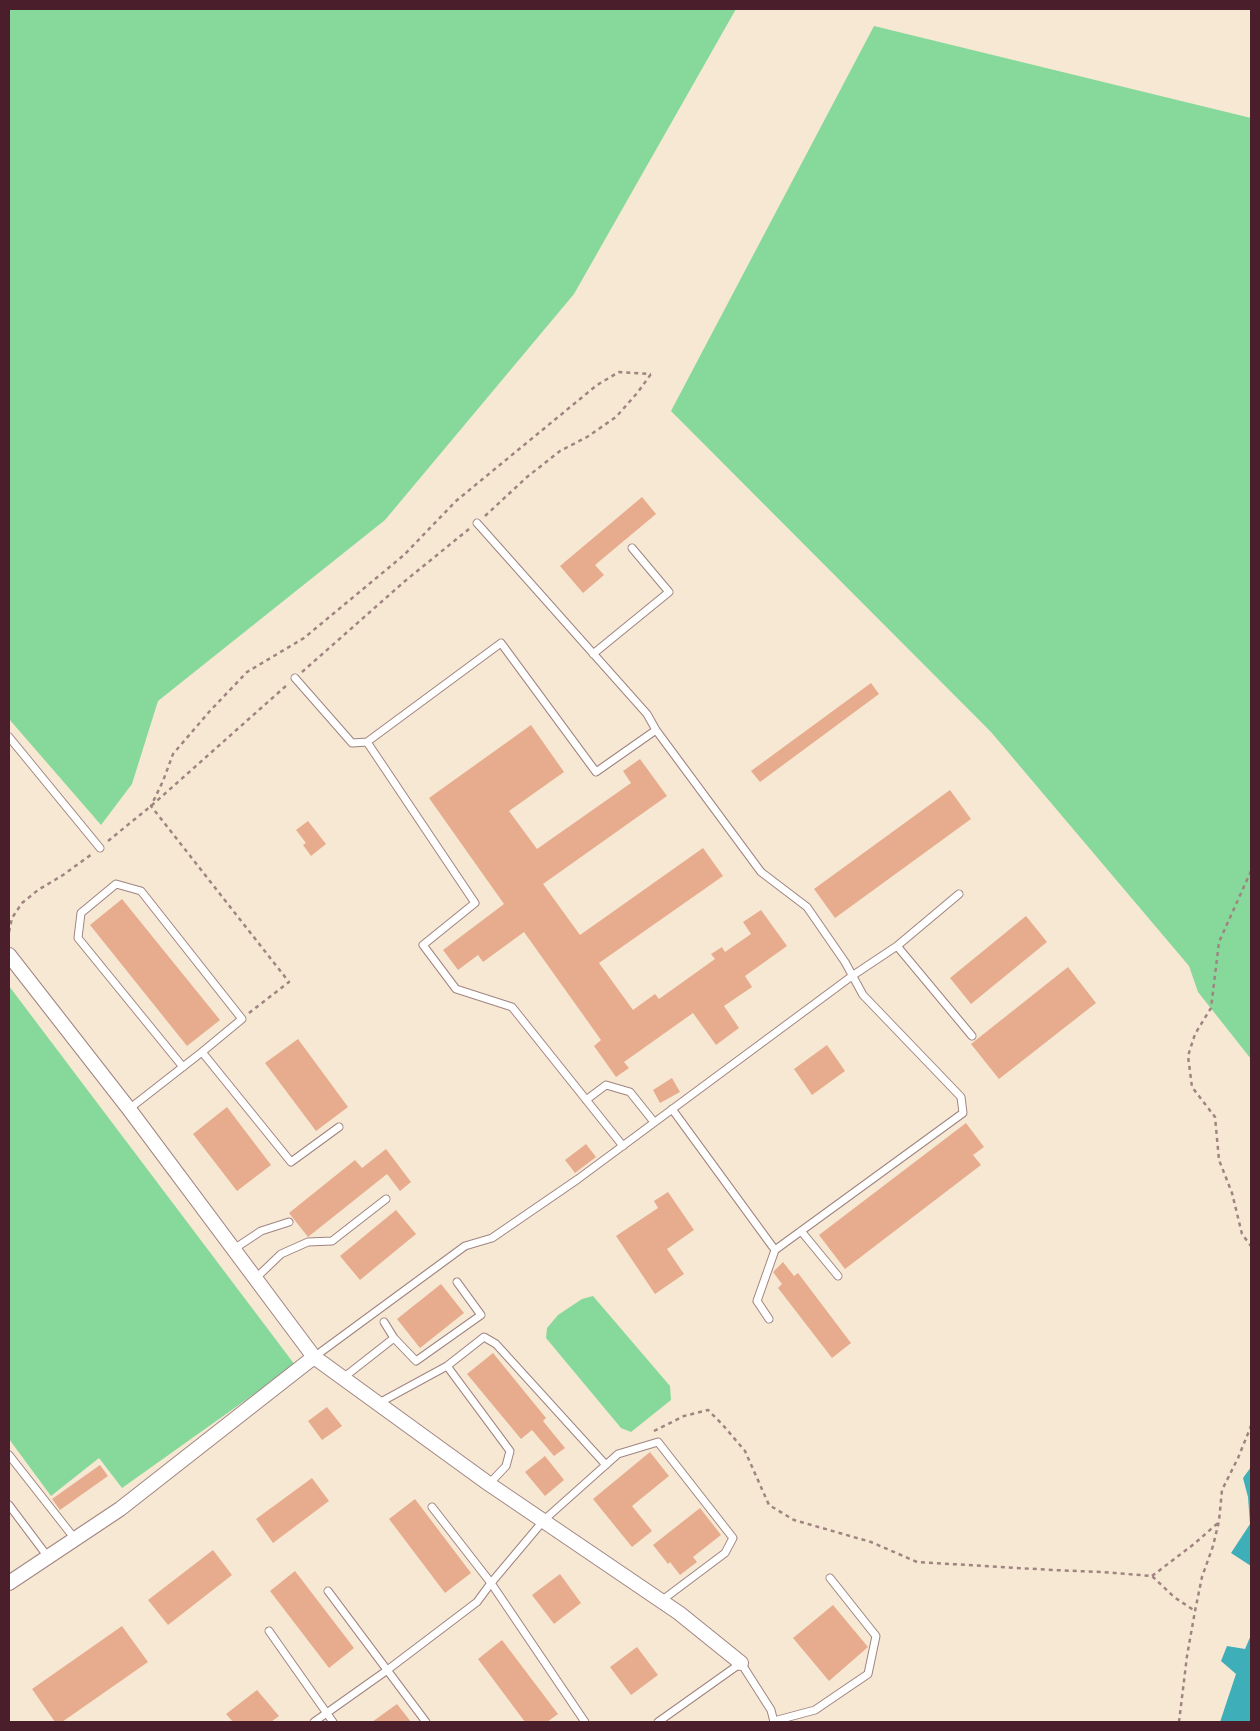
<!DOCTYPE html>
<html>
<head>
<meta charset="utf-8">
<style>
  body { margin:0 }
  #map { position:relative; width:1260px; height:1731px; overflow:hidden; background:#f7e8d4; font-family:"Playpen Sans",sans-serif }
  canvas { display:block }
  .frame { position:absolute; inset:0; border:10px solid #4a1f2b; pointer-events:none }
</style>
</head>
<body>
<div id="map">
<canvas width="1260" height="1731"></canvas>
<div class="frame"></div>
</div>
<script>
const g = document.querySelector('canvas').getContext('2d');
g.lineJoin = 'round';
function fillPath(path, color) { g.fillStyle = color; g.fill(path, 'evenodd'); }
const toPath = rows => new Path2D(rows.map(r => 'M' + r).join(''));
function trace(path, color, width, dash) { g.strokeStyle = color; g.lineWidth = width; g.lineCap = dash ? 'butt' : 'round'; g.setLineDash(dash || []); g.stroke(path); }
const green = toPath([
  [9,9,736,9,574,294,385,520,158,701,132,784,101,825,9,719],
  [874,26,1251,118,1251,1059,1198,992,1189,966,991,732,671,411],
  [9,986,295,1365,122,1488,99,1458,51,1496,9,1439],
  [593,1296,670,1386,671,1400,631,1432,621,1428,546,1338,547,1328,558,1315,582,1299]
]);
const water = toPath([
  [1251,1467,1251,1566,1231,1553,1250,1524,1248,1497,1243,1478],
  [1251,1635,1251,1722,1220,1722,1236,1674,1221,1661,1227,1646,1245,1649]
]);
const building = toPath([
  [642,497,656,514,595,565,604,575,583,593,560,566],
  [871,683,879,694,760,782,751,771],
  [531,725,564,772,509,811,537,849,631,783,623,771,640,759,667,796,543,884,580,935,703,848,723,876,599,963,633,1010,655,994,659,999,715,959,711,954,722,947,725,952,751,934,743,922,761,910,787,946,745,976,752,987,724,1006,739,1028,716,1045,693,1013,624,1062,629,1068,616,1077,594,1046,601,1040,524,932,483,962,478,955,458,970,443,950,504,904,429,798],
  [950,790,971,819,835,918,814,889],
  [308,821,326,844,311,856,303,845,306,843,296,830],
  [122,899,220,1020,187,1046,90,925],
  [1026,916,1047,942,971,1004,950,978],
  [1068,967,1096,1003,999,1079,971,1044],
  [298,1039,348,1107,316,1131,265,1063],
  [827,1045,845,1071,812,1095,794,1069],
  [672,1078,680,1092,660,1103,653,1090],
  [227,1107,271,1165,237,1191,193,1134],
  [966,1123,984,1147,973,1155,981,1165,845,1269,819,1235],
  [586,1144,596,1157,575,1173,565,1160],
  [386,1149,411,1182,400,1191,387,1174,308,1237,289,1213,355,1160,362,1168],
  [668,1192,694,1230,667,1249,684,1274,655,1294,616,1236,658,1208,654,1201],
  [396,1210,416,1234,360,1280,340,1256],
  [783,1262,794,1276,798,1273,851,1343,832,1358,778,1288,782,1284,773,1272],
  [441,1284,464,1313,420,1348,397,1319],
  [493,1353,546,1418,543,1421,565,1448,554,1456,532,1430,521,1439,467,1374],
  [327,1407,342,1426,322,1440,308,1421],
  [650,1452,669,1476,632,1506,652,1531,632,1547,593,1499],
  [545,1456,564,1480,545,1496,525,1472],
  [100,1465,108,1476,60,1510,52,1499],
  [312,1478,329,1501,273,1543,256,1519],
  [415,1499,471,1573,445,1593,389,1519],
  [700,1508,721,1535,693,1557,697,1562,680,1575,670,1562,668,1564,653,1545],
  [213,1550,232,1575,168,1625,148,1600],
  [295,1571,354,1648,329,1668,270,1591],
  [560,1574,581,1603,554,1624,532,1595],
  [833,1605,868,1647,829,1681,793,1638],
  [122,1626,148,1662,62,1722,55,1722,32,1689],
  [502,1640,558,1714,547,1722,525,1722,478,1659],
  [637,1647,658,1675,631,1695,610,1667],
  [257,1690,279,1716,271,1722,233,1722,226,1714],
  [397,1704,411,1722,372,1722]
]);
const path = toPath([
  [485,516,527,477,560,451,587,437,616,417,638,392,651,374],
  [302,672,405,581,469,529],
  [108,841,151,806,287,685],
  [1251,871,1219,942,1211,1008,1195,1034,1188,1056,1192,1087,1215,1117,1219,1160,1232,1193,1242,1234,1251,1246],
  [9,932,12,918,22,903,38,890,63,875,92,854],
  [249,1013,289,982,151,806,163,781,173,754,209,712,247,672,304,638,404,555,456,501,597,385,619,372,651,374],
  [654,1431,684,1416,708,1410,722,1424,745,1451,769,1505,794,1520,871,1542,917,1562,1052,1570,1102,1572,1152,1576,1174,1597,1195,1611],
  [1152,1576,1194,1544,1219,1522],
  [1179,1722,1187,1656,1195,1611,1202,1577,1213,1546,1219,1521,1222,1490,1238,1458,1251,1426]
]);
const lane = toPath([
  [477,523,647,714,656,730,761,872,807,907,845,962,863,995,961,1097,963,1113,775,1250,672,1109],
  [593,654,669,592,632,548],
  [295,678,352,743,367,742],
  [9,737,100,848],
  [897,946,972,1036],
  [183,1067,78,938,81,913,116,884,141,891,242,1019,202,1052],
  [586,1100,606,1085,630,1092,654,1122],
  [129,1109,202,1052,291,1162,339,1127],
  [623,1146,512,1007,456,989,423,945,475,903,367,742,501,643,596,772,656,730],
  [801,1231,838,1276],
  [234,1249,261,1231,289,1222],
  [256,1278,281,1254,308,1242,332,1241,386,1199],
  [769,1319,757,1301,775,1250],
  [384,1322,394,1338,416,1361,481,1315,457,1282],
  [314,1357,465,1246,492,1238,578,1179,852,976,897,946,959,894],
  [447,1366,510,1451,506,1466,489,1484],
  [343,1378,394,1338],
  [379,1403,447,1366,484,1337,496,1344,606,1465],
  [9,1455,75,1539],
  [9,1505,48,1557],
  [432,1507,491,1583,585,1722],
  [328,1591,426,1722],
  [269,1631,333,1722],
  [774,1721,815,1710,868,1674,876,1636,830,1578],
  [314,1722,386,1671,477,1602,491,1583,544,1520,618,1454,658,1442,733,1538,725,1553,661,1601],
  [658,1722,741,1663,771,1710,774,1722]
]);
const street = toPath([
  [9,955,129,1109,314,1357,489,1484,679,1613,741,1663],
  [9,1583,120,1509,314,1357]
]);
fillPath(green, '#87d99b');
fillPath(water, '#3eaeb9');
fillPath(building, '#e7ac8d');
trace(lane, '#a08480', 9);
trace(street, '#a08480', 16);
trace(path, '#a08480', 2.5, [4, 4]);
trace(lane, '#fff', 7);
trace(street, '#fff', 14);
</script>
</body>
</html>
